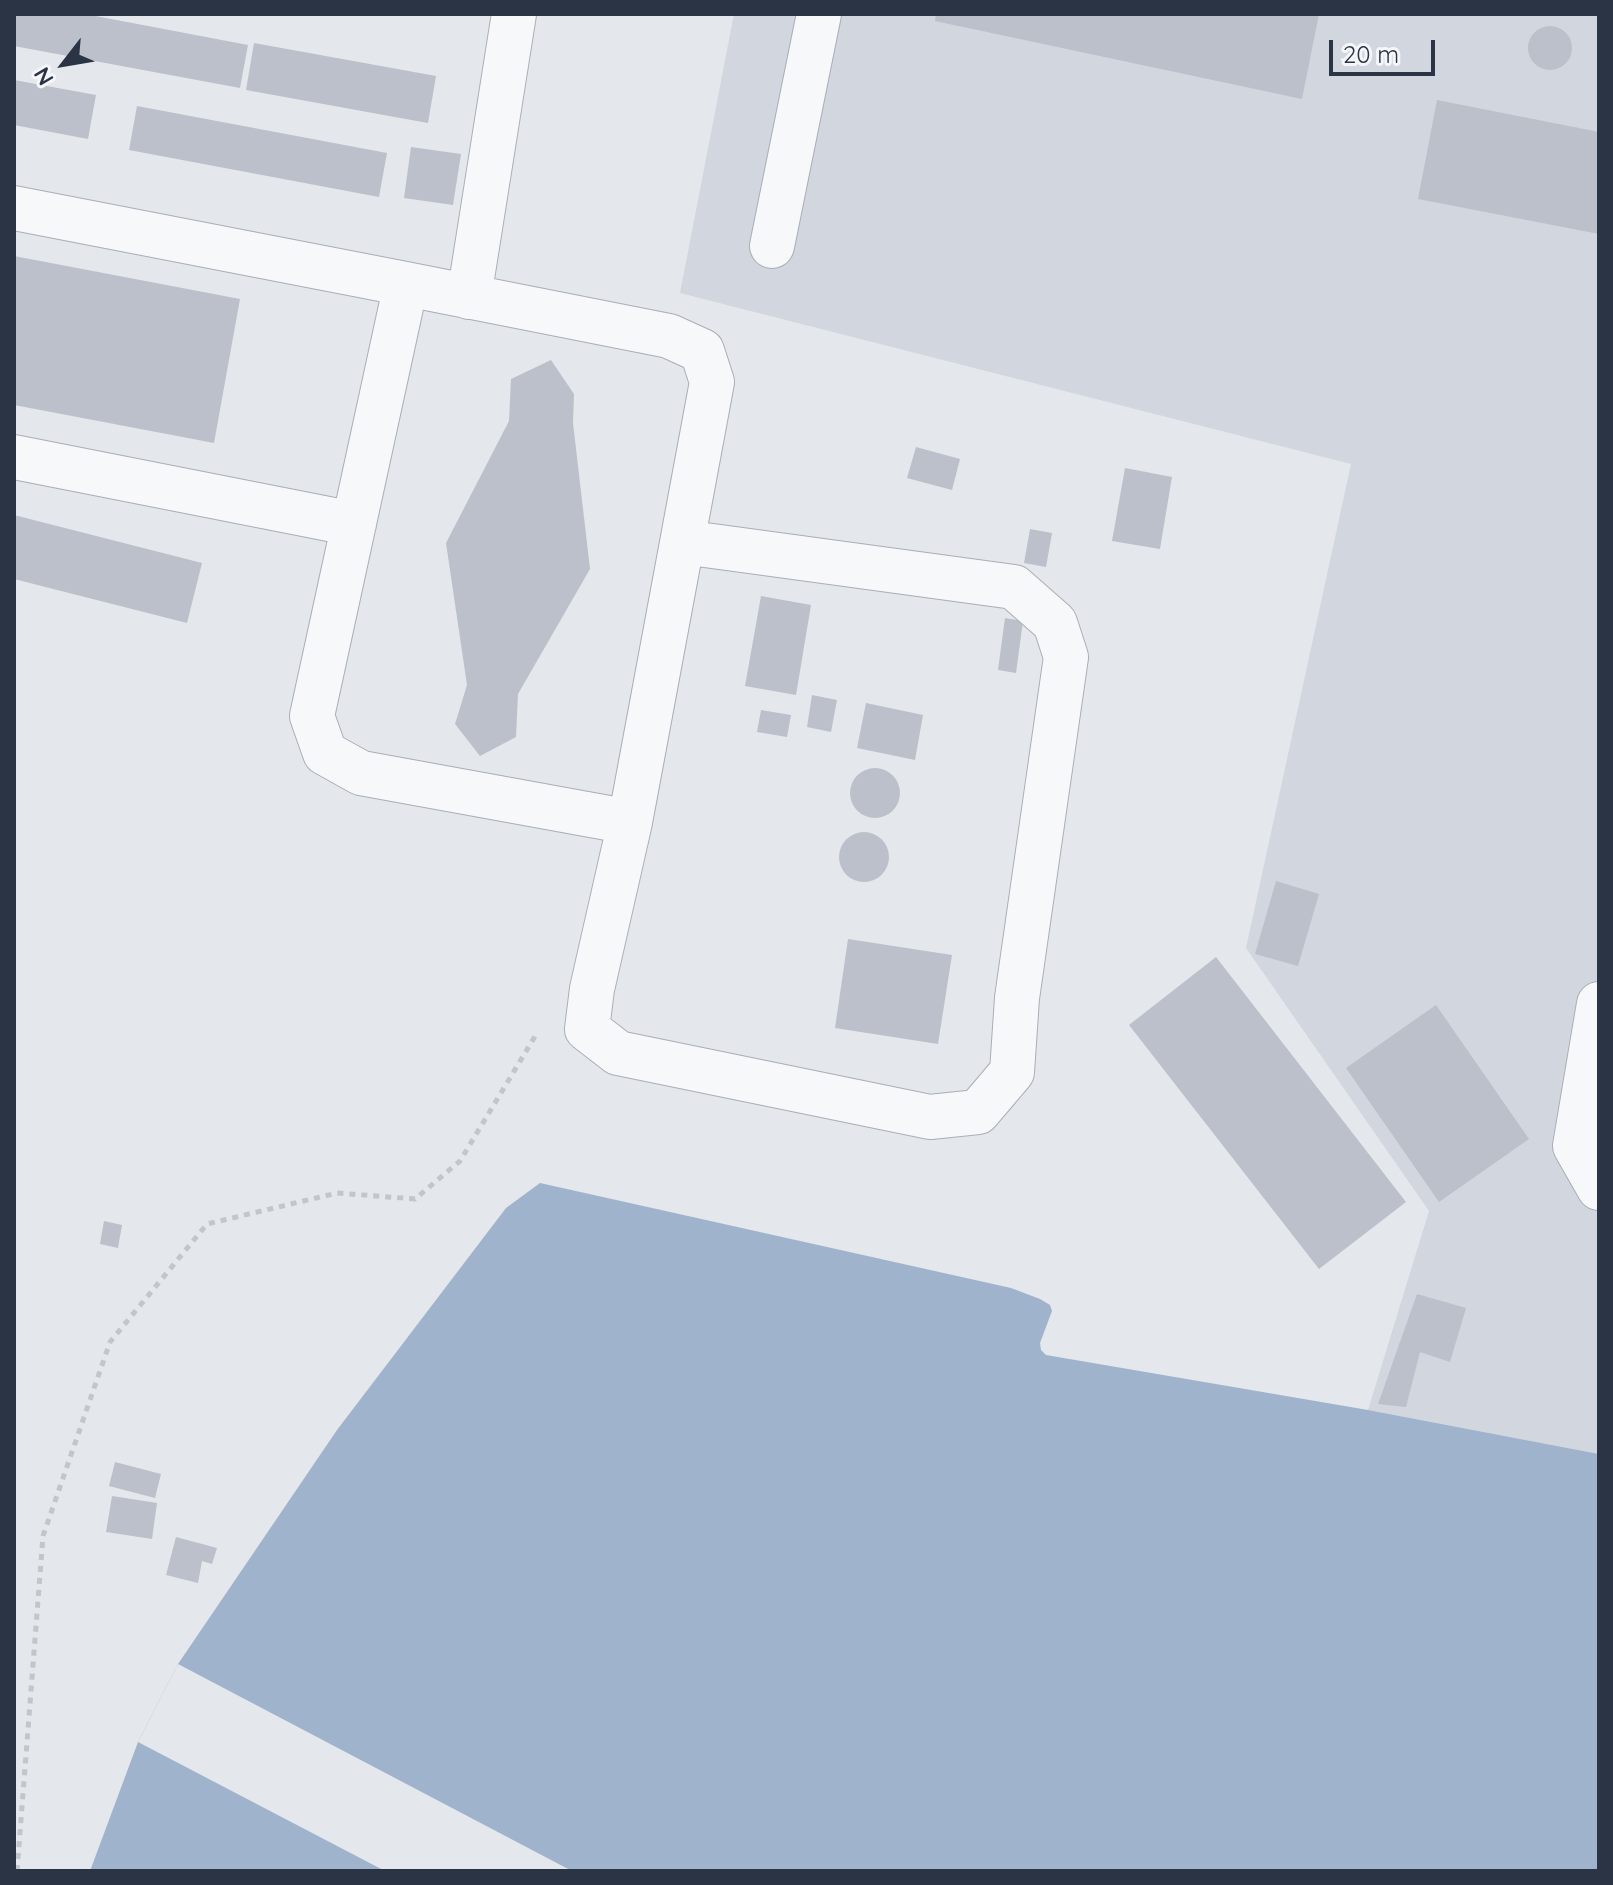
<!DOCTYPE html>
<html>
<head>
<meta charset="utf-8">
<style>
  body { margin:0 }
  #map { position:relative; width:1613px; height:1885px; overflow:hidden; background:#e4e7ec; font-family:Quicksand,sans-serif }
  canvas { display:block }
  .frame { position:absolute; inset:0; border:16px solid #2b3445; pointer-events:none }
  .north { position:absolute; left:24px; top:24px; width:80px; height:80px; -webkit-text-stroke:6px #f4f6f9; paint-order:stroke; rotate:239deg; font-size:22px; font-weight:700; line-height:32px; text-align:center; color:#2b3445 }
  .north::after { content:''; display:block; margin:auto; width:28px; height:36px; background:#2b3445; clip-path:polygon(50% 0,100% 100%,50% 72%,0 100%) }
  .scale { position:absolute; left:1329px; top:40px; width:106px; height:36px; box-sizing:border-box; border:4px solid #2b3445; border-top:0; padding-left:10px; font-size:24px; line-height:28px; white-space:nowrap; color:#2b3445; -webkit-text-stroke:6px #f4f6f9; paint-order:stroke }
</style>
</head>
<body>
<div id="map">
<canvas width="1613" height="1885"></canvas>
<div class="frame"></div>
<div class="north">N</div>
<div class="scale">20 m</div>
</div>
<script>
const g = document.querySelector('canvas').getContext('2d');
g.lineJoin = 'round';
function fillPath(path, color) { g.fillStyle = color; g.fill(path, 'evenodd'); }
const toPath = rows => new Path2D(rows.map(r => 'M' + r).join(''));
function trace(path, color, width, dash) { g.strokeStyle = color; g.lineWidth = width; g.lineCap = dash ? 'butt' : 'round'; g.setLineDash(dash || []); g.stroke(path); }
const built = toPath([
  [734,14,1599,14,1599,1454,1368,1410,1429,1211,1246,948,1351,464,680,293]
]);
const water = toPath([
  [540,1183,1011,1288,1040,1299,1050,1305,1052,1311,1040,1343,1041,1350,1046,1355,1368,1410,1599,1454,1599,1871,90,1871,138,1742,178,1664,337,1430,506,1208]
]);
const pier = toPath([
  [178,1664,572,1871,385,1871,138,1742]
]);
const building = toPath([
  [14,14,85,14,248,45,240,88,14,46],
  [936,14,1319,14,1302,99,935,21],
  '1528 48a22 22 0 1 1 44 0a22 22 0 1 1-44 0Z',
  [254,43,436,76,428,123,246,90],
  [14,80,96,95,88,139,14,125],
  [1437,100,1599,132,1599,234,1418,199],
  [137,106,387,153,379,197,129,150],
  [411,147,461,154,453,205,404,198],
  [14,256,240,299,214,443,14,405],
  [551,360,574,394,573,423,590,569,518,694,516,737,480,756,455,724,467,685,446,543,509,421,511,379],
  [916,447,960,459,952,490,907,478],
  [1125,468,1172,477,1160,549,1112,541],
  [14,515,202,563,187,623,14,579],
  [1030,529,1052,533,1046,567,1024,563],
  [761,596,811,605,796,695,745,686],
  [1005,618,1023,621,1016,673,998,670],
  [812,695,837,700,831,732,807,727],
  [866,703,923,715,915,760,857,748],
  [761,710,791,715,787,737,757,732],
  '850 793a25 25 0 1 1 50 0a25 25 0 1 1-50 0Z',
  '839 857a25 25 0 1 1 50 0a25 25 0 1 1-50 0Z',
  [1276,881,1319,894,1298,966,1255,954],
  [848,939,952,955,938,1044,835,1028],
  [1216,957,1406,1202,1319,1269,1129,1025],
  [1436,1005,1529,1139,1439,1202,1346,1068],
  [104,1221,122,1225,118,1248,100,1244],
  [1417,1294,1466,1308,1450,1362,1420,1352,1406,1407,1378,1404],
  [115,1462,161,1474,155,1498,109,1486],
  [112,1496,157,1503,152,1539,106,1532],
  [176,1537,217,1548,212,1564,202,1561,198,1583,166,1575]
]);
const path = toPath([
  [17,1871,43,1536,110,1342,207,1224,337,1193,415,1199,460,1161,537,1033]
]);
const minor = toPath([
  [14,208,406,284,669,336,702,351,712,382,630,822,361,773,325,753,312,716,406,284],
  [772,246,819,14],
  [469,297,514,14],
  [14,457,354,524],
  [630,822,592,989,587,1029,618,1053,930,1117,978,1112,1012,1072,1017,998,1066,657,1055,623,1014,587,683,542],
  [1599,1004,1575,1146,1599,1188]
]);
fillPath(built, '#d2d6de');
fillPath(water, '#9fb4cc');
fillPath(pier, '#e4e7ec');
fillPath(building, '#bbc0ca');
trace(minor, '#a9aeb7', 46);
trace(path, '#c2c5cb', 5, [6, 6]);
trace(minor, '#f7f8fa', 44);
</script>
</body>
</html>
